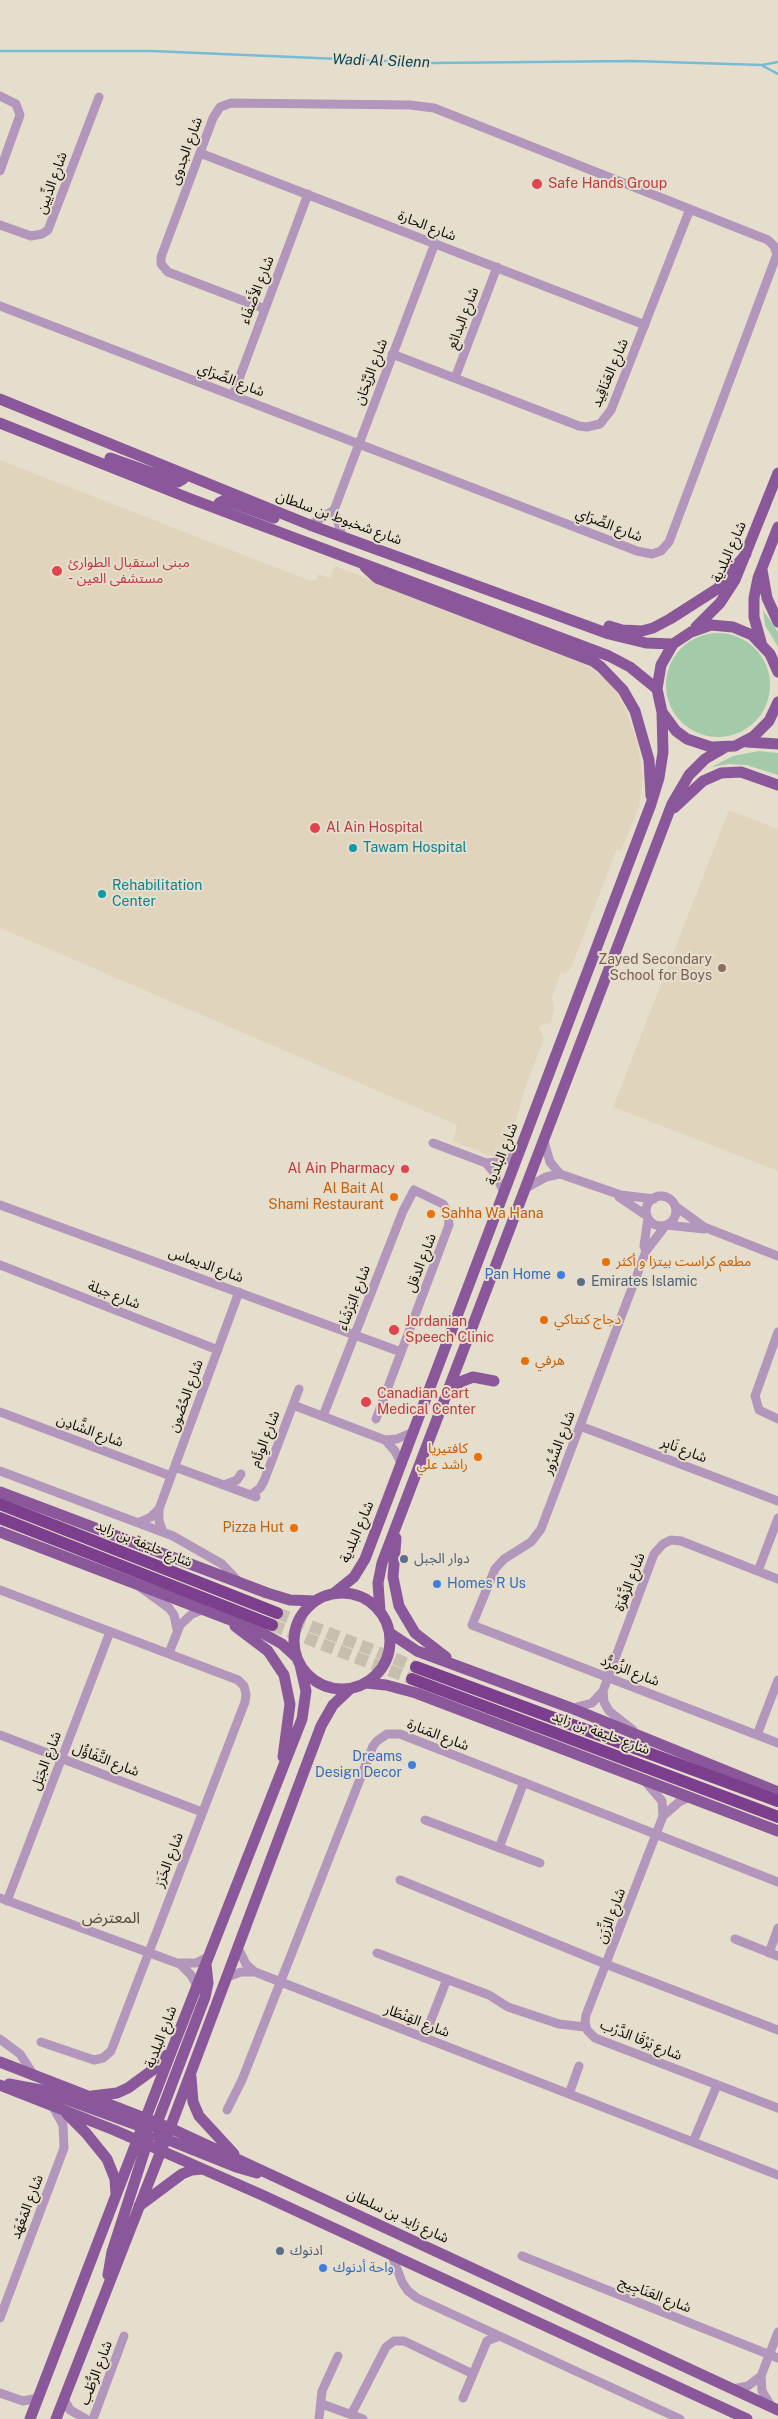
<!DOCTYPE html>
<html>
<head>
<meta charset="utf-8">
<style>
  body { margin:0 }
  canvas { display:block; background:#e6decc }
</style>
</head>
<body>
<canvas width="778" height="2419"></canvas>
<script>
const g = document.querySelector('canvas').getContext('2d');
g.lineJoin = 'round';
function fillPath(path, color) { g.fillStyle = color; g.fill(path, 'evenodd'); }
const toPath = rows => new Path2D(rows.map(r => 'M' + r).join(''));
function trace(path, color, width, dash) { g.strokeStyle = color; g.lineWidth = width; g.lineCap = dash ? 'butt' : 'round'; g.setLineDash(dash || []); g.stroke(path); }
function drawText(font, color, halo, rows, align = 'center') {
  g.font = font + ' "Public Sans","Noto Sans Arabic",sans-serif'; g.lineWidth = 4; g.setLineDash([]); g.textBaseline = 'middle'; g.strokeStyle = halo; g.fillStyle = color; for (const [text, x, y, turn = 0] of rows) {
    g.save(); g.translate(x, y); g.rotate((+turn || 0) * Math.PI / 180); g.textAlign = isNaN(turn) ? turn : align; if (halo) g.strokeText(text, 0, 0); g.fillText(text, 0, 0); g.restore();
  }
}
const built = toPath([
  [0,460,308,580,316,580,318,574,330,578,335,566,584,663,604,678,614,688,625,708,637,741,643,776,639,807,621,851,617,849,571,968,565,974,561,973,552,997,554,1009,551,1022,539,1027,544,1039,524,1091,511,1139,502,1153,491,1156,453,1141,457,1125,0,928],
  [729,810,778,829,778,1171,613,1107]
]);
const green = toPath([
  [763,610,778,632,778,647,765,625],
  '666 685a52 52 0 1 1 104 0a52 52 0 1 1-104 0Z',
  [759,751,778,753,778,775,746,765,729,764,711,767,733,756]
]);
const stream = toPath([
  [0,51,152,51,433,63,633,61,762,65,778,62],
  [763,66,778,74]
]);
const highwayTunnel = toPath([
  [277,1613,416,1667],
  [272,1625,412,1679]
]);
const minor = toPath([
  [0,96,16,104,20,115,0,171],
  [200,153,645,325],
  [0,225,31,236,42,234,48,230,99,97],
  [0,306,637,551,652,554,661,551,669,542,777,254,774,246,768,240,434,108,410,105,231,103,220,107,213,118,161,257,161,264,168,272,265,309],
  [392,354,579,426,587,427,600,424,611,410,690,209],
  [455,378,497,267],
  [233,395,308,194],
  [310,525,334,510],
  [342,535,334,510,435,243],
  [544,1141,550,1162,560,1174,621,1195,654,1199],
  [433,1143,486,1163,505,1161,519,1152],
  [486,1163,495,1174,504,1192],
  [526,1188,546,1177,560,1174],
  '646 1211a15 15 0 1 1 30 0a15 15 0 1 1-30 0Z',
  [619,1197,647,1216],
  [0,1205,401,1352],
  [675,1206,704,1227,778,1256],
  [666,1225,646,1251,541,1529,531,1542,504,1559,495,1569,472,1625,778,1743],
  [667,1225,704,1229],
  [646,1251,644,1246,648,1218],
  [0,1265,218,1350],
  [778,1332,755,1396,759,1410,778,1419],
  [293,1405,385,1440,397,1439,413,1432],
  [0,1412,171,1476],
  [323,1416,403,1211,414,1190,443,1204,448,1212,449,1225,376,1419],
  [580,1426,778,1501],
  [385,1440,395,1451,401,1463],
  [175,1467,256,1497],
  [0,1471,173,1536,222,1564,238,1581],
  [224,1485,237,1480,241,1474],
  [251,1495,260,1488,264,1481,299,1389],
  [140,1522,151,1517,159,1509],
  [163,1532,159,1521,159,1509,239,1292],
  [758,1571,778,1518],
  [140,1587,169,1608,174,1615,177,1629],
  [0,1590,238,1680,244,1686,246,1694,245,1702,111,2051,103,2058,94,2060,41,2042],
  [169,1653,180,1625,192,1614,202,1610],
  [603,1691,604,1702,609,1711,633,1730],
  [573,1708,592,1703,603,1691,654,1554,663,1544,671,1540,681,1541,778,1579],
  [0,1735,202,1812],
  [757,1735,778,1680],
  [644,1780,662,1801,663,1816,586,2015,585,2022,587,2030,595,2038,778,2108],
  [663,1816,679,1802,690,1797],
  [425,1820,540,1863],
  [499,1848,524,1782],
  [400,1880,608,1965,778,2030],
  [0,1898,177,1963,196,1963,208,1957],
  [7,1901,110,1632],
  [735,1939,778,1956],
  [238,1948,246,1964,255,1972],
  [377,1953,489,1995,508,2007,559,2024,585,2027],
  [769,1953,778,1928],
  [180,1964,191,1975,197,1986],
  [227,1977,241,1972,255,1972,778,2175],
  [424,2038,447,1979],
  [0,2039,20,2054,33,2074],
  [569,2094,579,2066],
  [227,2110,242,2080,373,1746,377,1741,387,1734,400,1734,778,1882],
  [693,2142,717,2085],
  [391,2253,402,2282,408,2291,417,2298,680,2419],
  [522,2256,778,2358],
  [0,2318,64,2148,63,2125,52,2105],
  [733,2389,748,2386,761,2376],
  [0,2393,23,2401,38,2398],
  [463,2398,487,2341,499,2336],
  [64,2399,70,2410,86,2419],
  [322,2404,363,2419],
  [771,2406,762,2391,761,2376,778,2332],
  [351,2415,386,2347,394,2341,404,2341,473,2374],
  [93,2419,124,2336],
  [319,2419,322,2391,338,2356]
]);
const major = toPath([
  [0,399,310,525,609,634,646,643,673,644],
  [0,423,191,499,609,656,630,667,657,689],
  [110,458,178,482,183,479,182,474],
  [223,510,219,503,225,500,274,518],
  [365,567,377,578,593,661,601,667,623,690,635,711,649,760,651,796],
  [762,570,767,598,778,622],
  [609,626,622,630,642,631,653,628,670,619,717,589,746,554],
  [696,627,720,603,735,580,778,473],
  [761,642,754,617,754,598,758,578,778,527],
  [778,672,770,654,752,635,733,627,711,625,691,632,673,644,661,665,657,689,662,712,676,731,687,739,711,747,735,746,754,736,769,721,778,702],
  [747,742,778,744],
  [674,808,703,781,721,773,741,772,778,785],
  [448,1393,460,1382,473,1377,494,1381],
  [0,1492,267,1593,290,1600,315,1601],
  [0,1532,257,1630,282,1644,296,1657],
  [396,1538,393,1577,399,1606,415,1633,446,1657],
  '294 1641a48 48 0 1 1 96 0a48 48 0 1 1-96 0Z',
  [333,1594,354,1577,365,1559,651,804,659,778,663,752,662,712],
  [380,1611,378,1583,382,1563,672,804,689,775,705,759,724,748],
  [235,1626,268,1651,284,1675,290,1704,283,1757],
  [390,1633,417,1651,571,1708,778,1792],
  [366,1683,386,1685,416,1693,778,1831],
  [0,2062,170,2128,778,2410],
  [191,2077,193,2102,199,2116,234,2154],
  [9,2084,41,2090,148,2129],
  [0,2085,114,2130,262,2195,747,2419],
  [92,2096,117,2093,128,2088,154,2069,167,2055],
  [67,2114,86,2133,107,2159,115,2179,116,2193],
  [159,2138,166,2139,236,2167,257,2173],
  [161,2150,157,2123,205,1997,208,1983,206,1964],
  [139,2206,182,2174,192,2170,203,2169],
  [108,2275,112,2252,149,2137],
  [30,2419,173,2047,302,1719,306,1691,300,1665],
  [56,2419,170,2128,321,1726,333,1705,350,1689]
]);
const highway = toPath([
  [0,1504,277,1613],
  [0,1518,272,1625],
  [416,1667,778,1801],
  [412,1679,778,1817]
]);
const markers = [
  [537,184,6,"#e0444e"],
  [57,571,6,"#e0444e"],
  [315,828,6,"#e0444e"],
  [353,848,5,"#0f9aa8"],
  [102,894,5,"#0f9aa8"],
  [722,968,5,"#8d6e63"],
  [405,1169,5,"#e0444e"],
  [394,1197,5,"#e8710a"],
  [431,1214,5,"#e8710a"],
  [606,1262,5,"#e8710a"],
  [561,1275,5,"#3f7fe0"],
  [581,1282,5,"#5c6f8a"],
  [544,1320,5,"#e8710a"],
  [394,1330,6,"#e0444e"],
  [525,1361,5,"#e8710a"],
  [366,1402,6,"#e0444e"],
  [478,1457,5,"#e8710a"],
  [294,1528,5,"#e8710a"],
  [404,1559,5,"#5c6f8a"],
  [437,1584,5,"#3f7fe0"],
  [412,1765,5,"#3f7fe0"],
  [280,2251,5,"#5c6f8a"],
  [323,2268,5,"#3f7fe0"]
];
const streetNames = [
  ["شارع الجدوى",186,151,-70],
  ["شارع الدِّيين",52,183,-70],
  ["شارع الحارة",427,226,21],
  ["شارع الأَصْفَاء",257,290,-69],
  ["شارع البدائع",463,318,-69],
  ["شارع الرَّيْحَان",371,372,-69],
  ["شارع العَنَاقِيد",610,373,-67],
  ["شارع الصِّرَاي",231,380,21],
  ["شارع شخبوط بن سلطان",339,518,20],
  ["شارع الصِّرَاي",609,525,21],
  ["شارع البلدية",729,552,-66],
  ["شارع البلدية",502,1154,-69],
  ["شارع الدقل",421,1263,-69],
  ["شارع الديماس",206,1265,20],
  ["شارع جبلة",114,1295,21],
  ["شارع البَرْشَاء",354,1298,-69],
  ["شارع الحُصُون",186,1396,-70],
  ["شارع الشَّادِن",90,1431,20],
  ["شارع الوِئَام",265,1439,-69],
  ["شارع السُّرُور",559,1443,-69],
  ["شارع نَابِر",684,1450,21],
  ["شارع البلدية",357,1532,-67],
  ["شارع خليفة بن زايد",144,1544,22],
  ["شارع الزَّهْرَة",630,1582,-69],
  ["شارع الزُمرُّد",630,1671,21],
  ["شارع خليفة بن زايد",601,1733,20],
  ["شارع المَنارة",438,1735,21],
  ["شارع التَّفَاؤُل",106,1760,21],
  ["شارع الجَبَل",46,1761,-69],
  ["شارع الخَرَز",169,1860,-69],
  ["شارع الزِّرَن",611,1916,-69],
  ["شارع القِنْطَار",417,2021,21],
  ["شارع البلدية",161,2037,-69],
  ["شارع بَرْقَا الدَّرْب",641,2040,22],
  ["شارع المَعْهَد",27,2207,-69],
  ["شارع زايد بن سلطان",398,2216,25],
  ["شارع العَنَاجِيج",655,2295,21],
  ["شارع الرُّطَب",96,2373,-69]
];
const healthNames = [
  ["Safe Hands Group",548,184],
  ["مبنى استقبال الطوارئ",68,563],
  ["- مستشفى العين",68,579],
  ["Al Ain Hospital",326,828],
  ["Al Ain Pharmacy",395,1169,"right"],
  ["Jordanian",405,1322],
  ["Speech Clinic",405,1338],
  ["Canadian Cart",377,1394],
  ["Medical Center",377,1410]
];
const cultureNames = [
  ["Tawam Hospital",363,848],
  ["Rehabilitation",112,886],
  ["Center",112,902]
];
const educationNames = [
  ["Zayed Secondary",712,960],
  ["School for Boys",712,976]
];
const foodNames = [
  ["Al Bait Al",384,1189,"right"],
  ["Shami Restaurant",384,1205,"right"],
  ["Sahha Wa Hana",441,1214],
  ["مطعم كراست بيتزا و أكثر",616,1262],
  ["دجاج كنتاكي",554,1320],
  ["هرفي",535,1361],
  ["كافتيريا",468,1449,"right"],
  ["راشد علي",468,1465,"right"],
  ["Pizza Hut",284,1528,"right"]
];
const shopNames = [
  ["Pan Home",551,1275],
  ["Homes R Us",447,1584,"left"],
  ["Dreams",402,1757],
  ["Design Decor",402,1773],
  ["واحة أدنوك",333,2268,"left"]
];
const serviceNames = [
  ["Emirates Islamic",591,1282],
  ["دوار الجبل",414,1559],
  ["ادنوك",290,2251]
];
const waterNames = [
  ["Wadi Al Silenn",381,61,2]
];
const quarterNames = [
  ["المعترض",111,1918]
];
fillPath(built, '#e0d5bc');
fillPath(green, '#a4cba9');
trace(stream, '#78bbd5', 2.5);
trace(highwayTunnel, '#c6beae', 12, [12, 6]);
trace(minor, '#b296bb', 9);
trace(major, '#8b579b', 11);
trace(highway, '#7c3f8e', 12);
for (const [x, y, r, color] of markers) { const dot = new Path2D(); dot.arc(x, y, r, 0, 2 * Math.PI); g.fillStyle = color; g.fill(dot); trace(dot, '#e6decc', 2); }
drawText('14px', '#0e0b06', '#e6decc', streetNames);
drawText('14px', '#be3a42', '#e6decc', healthNames, 'left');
drawText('14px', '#0d838f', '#e6decc', cultureNames, 'left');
drawText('14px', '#785e54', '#e6decc', educationNames, 'right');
drawText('14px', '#c56008', '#e6decc', foodNames, 'left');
drawText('14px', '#366cbe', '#e6decc', shopNames, 'right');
drawText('14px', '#4e5e75', '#e6decc', serviceNames, 'left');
drawText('italic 15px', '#064355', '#e6decc', waterNames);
drawText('16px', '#504a3a', '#e6decc', quarterNames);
</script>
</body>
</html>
